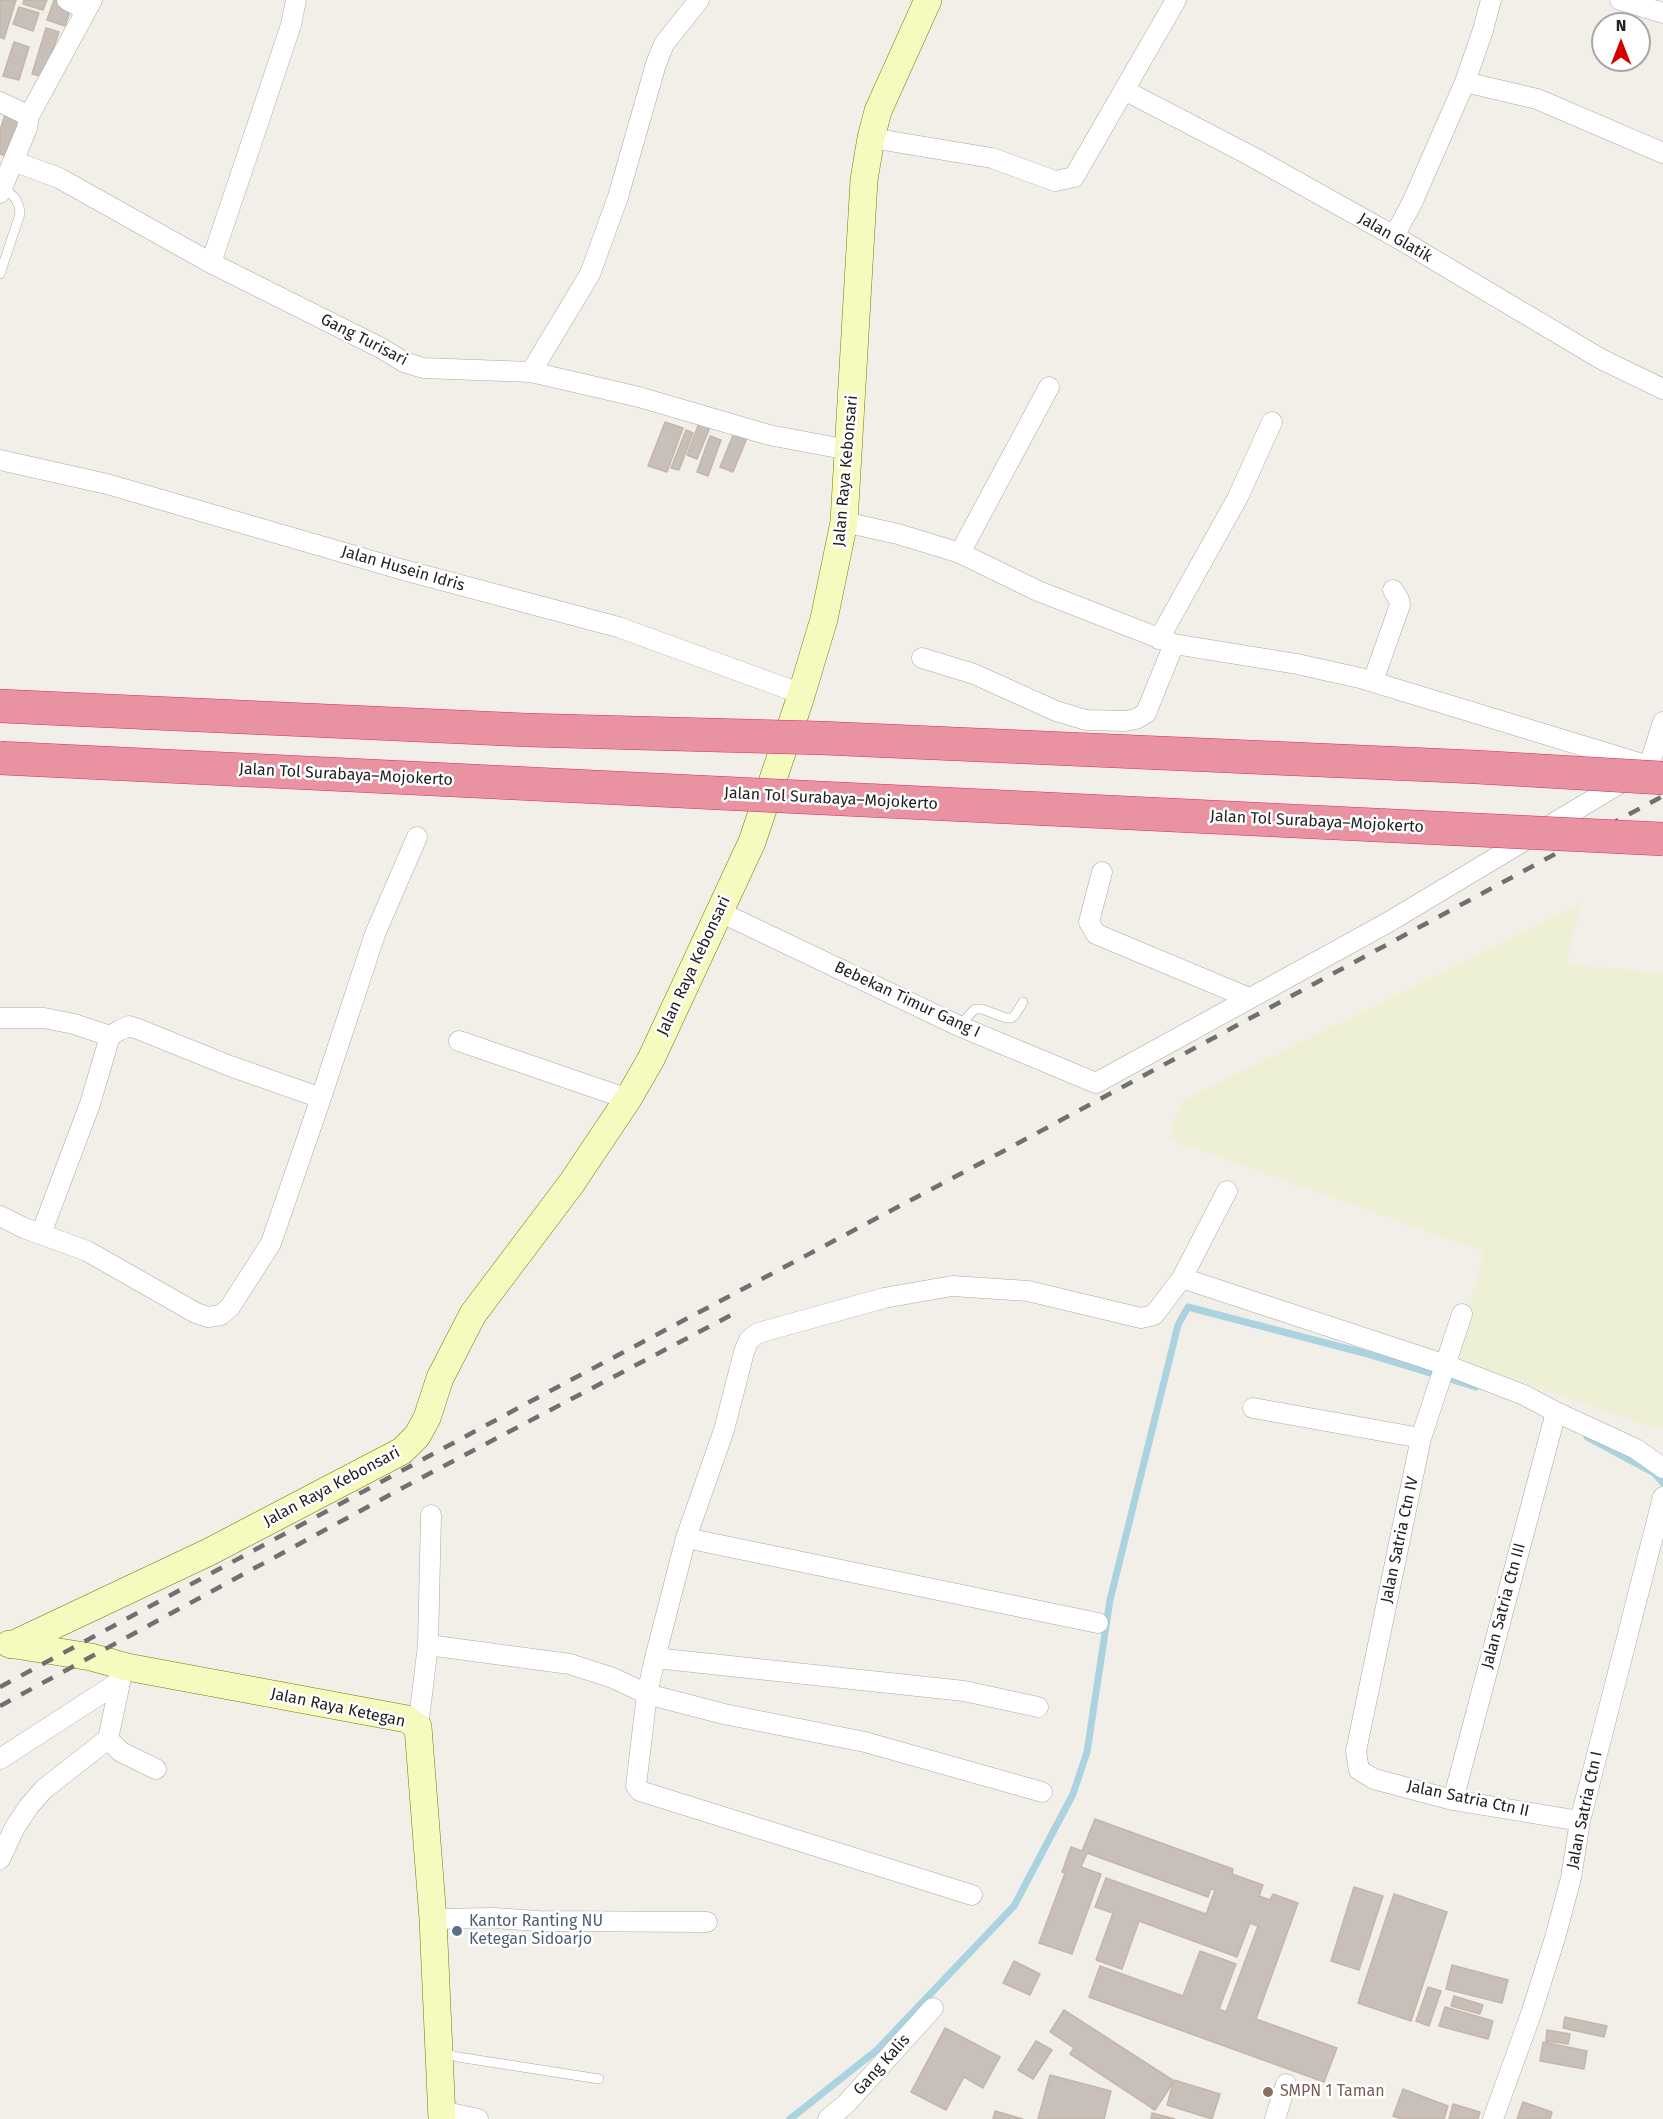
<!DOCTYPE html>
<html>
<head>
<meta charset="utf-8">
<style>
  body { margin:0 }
  #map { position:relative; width:1663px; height:2119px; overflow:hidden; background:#f2efe9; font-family:"Fira Sans",sans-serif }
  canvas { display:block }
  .north { position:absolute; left:1591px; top:12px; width:60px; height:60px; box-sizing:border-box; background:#fff; border:2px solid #a7a7a7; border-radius:50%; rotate:0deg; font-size:16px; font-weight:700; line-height:24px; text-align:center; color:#222 }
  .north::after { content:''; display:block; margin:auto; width:21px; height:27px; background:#d40000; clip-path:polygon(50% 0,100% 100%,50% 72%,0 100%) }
</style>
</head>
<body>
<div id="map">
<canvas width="1663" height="2119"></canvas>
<div class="north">N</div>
</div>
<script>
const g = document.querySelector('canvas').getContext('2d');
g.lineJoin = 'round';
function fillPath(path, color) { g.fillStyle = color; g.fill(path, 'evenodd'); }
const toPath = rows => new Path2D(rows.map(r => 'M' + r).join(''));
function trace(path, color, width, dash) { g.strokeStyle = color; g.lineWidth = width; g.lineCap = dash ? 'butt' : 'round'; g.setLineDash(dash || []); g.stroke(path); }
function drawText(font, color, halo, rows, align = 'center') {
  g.font = font + ' "Fira Sans",sans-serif'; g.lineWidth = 5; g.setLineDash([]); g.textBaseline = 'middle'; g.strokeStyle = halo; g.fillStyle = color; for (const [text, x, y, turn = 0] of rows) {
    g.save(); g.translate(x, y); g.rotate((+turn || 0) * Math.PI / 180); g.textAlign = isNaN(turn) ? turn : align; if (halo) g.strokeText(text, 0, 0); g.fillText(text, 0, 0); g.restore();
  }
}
const farmland = toPath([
  [1581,903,1566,964,1663,973,1663,1428,1639,1423,1455,1359,1484,1252,1169,1139,1182,1101]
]);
const stream = toPath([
  [1587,1437,1654,1473,1663,1483],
  [790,2119,877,2050,1014,1906,1073,1794,1087,1752,1110,1600,1178,1325,1188,1307,1364,1353,1476,1387]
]);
const building = toPath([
  [0,0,16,0,4,39,0,37,0,0],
  [24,0,47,0,43,10,23,4,24,0],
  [54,0,72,5,65,26,47,20,54,0],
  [19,7,39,13,33,31,13,24,19,7],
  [46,28,59,32,44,77,32,74,46,28],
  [14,42,29,47,19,80,3,76,14,42],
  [7,109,21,114,8,157,0,154,0,130,7,109],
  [665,422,683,428,667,472,648,466,665,422],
  [699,423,710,427,697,459,687,455,699,423],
  [736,428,749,433,733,472,720,467,736,428],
  [686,430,693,433,679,470,671,468,686,430],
  [710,436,721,440,708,476,697,472,710,436],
  [1095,1819,1233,1869,1232,1874,1263,1885,1259,1896,1270,1900,1273,1894,1298,1903,1256,2019,1337,2048,1324,2082,1089,1997,1100,1966,1183,1996,1200,1951,1236,1964,1219,2009,1226,2012,1258,1926,1250,1923,1237,1957,1139,1921,1122,1969,1096,1960,1113,1913,1095,1907,1106,1878,1206,1914,1215,1890,1211,1889,1208,1897,1087,1853,1081,1867,1101,1874,1072,1954,1039,1943,1065,1873,1062,1872,1071,1847,1082,1851,1095,1819],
  [1354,1887,1383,1896,1359,1970,1331,1961,1354,1887],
  [1394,1894,1447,1912,1411,2021,1358,2003,1394,1894],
  [1014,1961,1040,1974,1030,1995,1003,1983,1014,1961],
  [1452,1965,1508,1980,1502,2003,1446,1989,1452,1965],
  [1428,1987,1441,1991,1429,2026,1416,2021,1428,1987],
  [1454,1996,1483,2005,1480,2014,1451,2006,1454,1996],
  [1445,2007,1493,2021,1488,2039,1439,2026,1445,2007],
  [1064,2010,1174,2081,1155,2110,1070,2054,1074,2048,1050,2032,1064,2010],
  [1565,2017,1607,2026,1604,2037,1563,2028,1565,2017],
  [945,2028,1000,2057,983,2088,964,2077,946,2110,911,2092,945,2028],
  [1547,2030,1570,2034,1568,2044,1546,2041,1547,2030],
  [1036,2041,1052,2050,1033,2079,1018,2070,1036,2041],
  [1543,2042,1587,2051,1584,2069,1540,2061,1543,2042],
  [1050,2075,1111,2091,1104,2119,1038,2119,1050,2075],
  [1174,2080,1220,2094,1212,2119,1167,2105,1174,2080],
  [1403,2089,1448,2106,1444,2119,1402,2119,1393,2116,1403,2089],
  [1523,2102,1552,2112,1550,2119,1517,2119,1523,2102],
  [1453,2104,1480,2112,1478,2119,1449,2119,1453,2104],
  [995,2111,1023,2119,993,2119,995,2111],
  [1152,2113,1175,2119,1151,2119,1152,2113]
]);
const lane = toPath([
  [0,274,20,214,19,206,15,198,3,187],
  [959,1026,975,1009,982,1009,1006,1018,1011,1018,1015,1015,1023,1002],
  [441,2052,458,2057,599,2079]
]);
const street = toPath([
  [67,0,86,10],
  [1620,0,1663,13],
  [1465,82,1537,99,1663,153],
  [1124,90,1251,156,1394,236,1601,359,1663,389],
  [0,102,29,116],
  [871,138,992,158,1055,181,1074,177,1176,0],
  [13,161,59,178,211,263,381,348,404,362,423,368,531,372,639,397,769,435,849,450],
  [0,193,27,128,29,116,92,0],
  [1394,236,1412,203,1465,82,1483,30,1491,0],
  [211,263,291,25,296,0],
  [531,372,590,274,618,197,656,64,664,44,699,0],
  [0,460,107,484,400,569,618,627,802,694],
  [844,522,898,534,960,553,1038,591,1174,644,1297,664,1360,678,1649,766],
  [960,553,1049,387],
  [1159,639,1238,497,1272,422],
  [922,658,974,674,1056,711,1086,720,1125,721,1136,719,1146,713,1174,644],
  [1373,681,1400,605,1399,600,1393,590],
  [1102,872,1089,922,1096,934,1249,998],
  [720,912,959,1026,1096,1083,1387,923,1649,766,1663,722],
  [0,1018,44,1018,74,1024,110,1036],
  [459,1041,628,1099],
  [0,1216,24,1228,87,1251,196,1313,208,1317,221,1315,230,1307,271,1243,321,1098,375,934,417,837],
  [41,1234,90,1104,110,1036,120,1030,129,1026,138,1029,230,1066,321,1098],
  [1182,1278,1446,1365,1524,1395,1556,1412,1636,1449,1663,1468],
  [1462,1314,1421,1438,1356,1751,1359,1770,1374,1779,1453,1800,1580,1821],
  [1253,1408,1421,1438],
  [686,1538,1098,1623],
  [428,1645,570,1664,613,1678,647,1694,724,1714,865,1742,1042,1792],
  [655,1658,964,1691,1038,1707],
  [121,1678,108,1739,121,1752,156,1769],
  [418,1727,428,1645,431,1515],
  [0,1759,119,1682],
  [1453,1800,1556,1412],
  [0,1859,14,1829,29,1806,44,1789,108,1739],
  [972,1895,640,1791,636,1786,647,1694,655,1658,686,1538,724,1430,744,1352,749,1340,758,1333,884,1298,952,1286,1028,1291,1141,1318,1154,1315,1182,1278,1227,1191],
  [433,1919,494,1918,538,1921,707,1922],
  [441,2111,478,2119],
  [828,2119,846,2104,933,2008],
  [1275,2119,1286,2084],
  [1493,2119,1531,2014,1555,1938,1571,1878,1580,1821,1663,1497]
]);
const secondary = toPath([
  [9,1644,91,1657,127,1667,407,1719,418,1727,433,1919,442,2119],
  [12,1645,209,1552,402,1451,417,1436,427,1418,440,1378,473,1314,571,1184,628,1099,651,1059,752,842,800,699,824,619,844,522,864,180,871,138,878,111,928,0]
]);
const highway = toPath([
  [0,706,526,730]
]);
const rail = toPath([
  [0,1687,535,1399,998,1154,1663,796],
  [0,1706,421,1478,737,1312]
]);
const highwayBridge = toPath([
  [526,730,821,738,1476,767,1663,778],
  [0,758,1663,839]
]);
const markers = [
  [457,1931,6,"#5c6f8a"],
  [1268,2092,6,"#8d6e63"]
];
const streetNames = [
  ["Jalan Glatik",1395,238,30],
  ["Gang Turisari",364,340,27],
  ["Jalan Raya Kebonsari",846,471,-85],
  ["Jalan Husein Idris",403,569,16],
  ["Jalan Tol Surabaya–Mojokerto",346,775,3],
  ["Jalan Tol Surabaya–Mojokerto",831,799,3],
  ["Jalan Tol Surabaya–Mojokerto",1317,822,3],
  ["Jalan Raya Kebonsari",694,966,-65],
  ["Bebekan Timur Gang I",907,1000,25],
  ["Jalan Raya Kebonsari",332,1487,-28],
  ["Jalan Satria Ctn IV",1400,1540,-78],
  ["Jalan Satria Ctn III",1504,1606,-75],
  ["Jalan Raya Ketegan",338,1708,12],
  ["Jalan Satria Ctn II",1468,1799,12],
  ["Jalan Satria Ctn I",1585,1810,-78],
  ["Gang Kalis",882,2065,-48]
];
const serviceNames = [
  ["Kantor Ranting NU",469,1922],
  ["Ketegan Sidoarjo",469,1940]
];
const educationNames = [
  ["SMPN 1 Taman",1280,2092]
];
fillPath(farmland, '#eef0d5');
trace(stream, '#aad3df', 7);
fillPath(building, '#c7bfb8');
trace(building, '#c4b6ab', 1.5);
trace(lane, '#a9a9a9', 10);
trace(street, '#a9a9a9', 21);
trace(secondary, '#707d05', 28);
trace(highway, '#dc2a67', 34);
trace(lane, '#fff', 9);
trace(street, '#fff', 20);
trace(secondary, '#f7fabf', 27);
trace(highway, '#e892a2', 33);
trace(rail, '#707070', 4.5, [12, 12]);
trace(highwayBridge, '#dc2a67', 34, []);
trace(highwayBridge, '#e892a2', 33);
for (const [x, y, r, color] of markers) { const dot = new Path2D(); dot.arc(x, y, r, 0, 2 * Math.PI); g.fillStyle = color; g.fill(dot); trace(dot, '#fff', 2); }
drawText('16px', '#222', '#fff', streetNames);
drawText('16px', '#4e5e75', '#fff', serviceNames, 'left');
drawText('16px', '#785e54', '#fff', educationNames, 'left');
</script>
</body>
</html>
